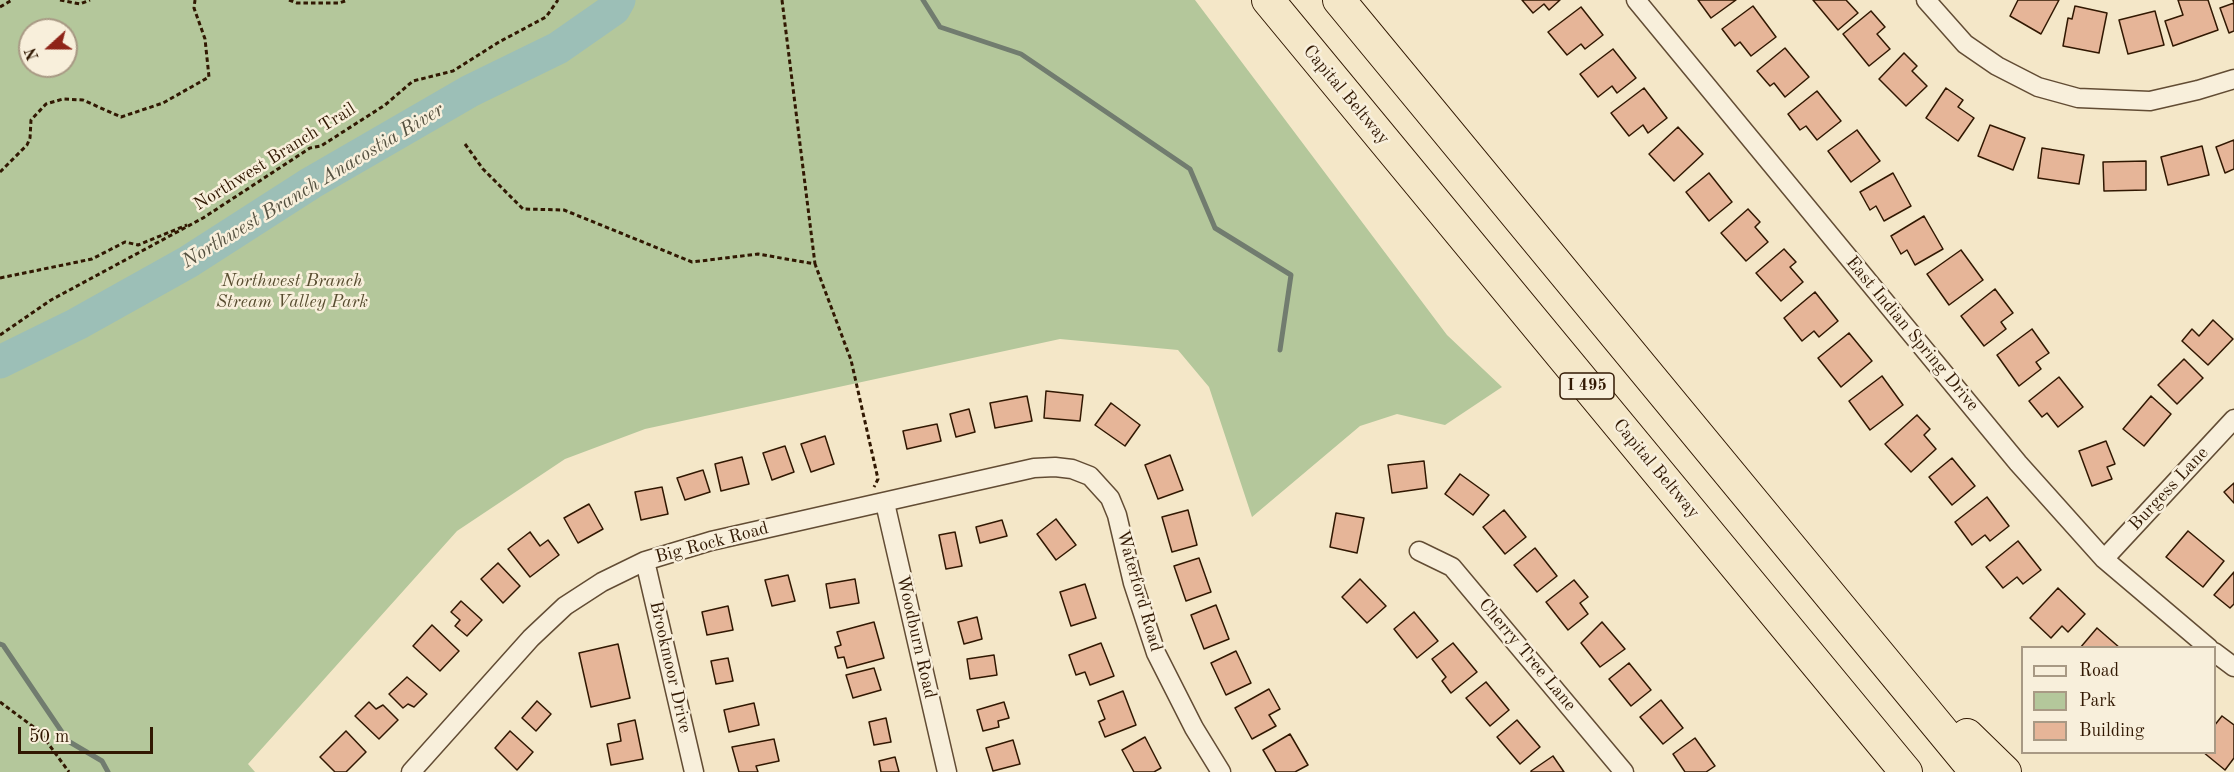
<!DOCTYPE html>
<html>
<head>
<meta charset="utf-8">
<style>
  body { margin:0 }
  #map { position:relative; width:2234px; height:772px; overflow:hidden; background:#f4e7c8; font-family:"Old Standard TT",serif }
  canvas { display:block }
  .legend { position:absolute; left:2021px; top:646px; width:195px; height:108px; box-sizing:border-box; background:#f8efdb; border:2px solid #a89984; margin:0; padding:8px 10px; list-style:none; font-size:18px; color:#311802 }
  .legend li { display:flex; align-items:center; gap:12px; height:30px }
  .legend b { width:30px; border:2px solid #a89984 }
  .north { position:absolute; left:18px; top:18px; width:60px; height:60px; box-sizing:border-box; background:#f8efdb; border:2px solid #a89984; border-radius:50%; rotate:249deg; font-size:16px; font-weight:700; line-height:24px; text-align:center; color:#311802 }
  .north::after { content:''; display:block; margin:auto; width:21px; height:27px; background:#8f2418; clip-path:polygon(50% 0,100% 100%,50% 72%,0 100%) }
  .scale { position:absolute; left:18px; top:727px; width:135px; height:27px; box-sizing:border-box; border:3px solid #311802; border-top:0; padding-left:8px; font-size:18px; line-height:21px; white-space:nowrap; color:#311802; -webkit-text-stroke:4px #f8efdb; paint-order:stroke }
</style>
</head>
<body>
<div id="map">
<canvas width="2234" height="772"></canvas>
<ul class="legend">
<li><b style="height:8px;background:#f8efdb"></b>Road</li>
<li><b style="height:16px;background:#b4c79b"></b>Park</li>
<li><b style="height:16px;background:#e6b598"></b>Building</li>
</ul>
<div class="north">N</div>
<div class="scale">50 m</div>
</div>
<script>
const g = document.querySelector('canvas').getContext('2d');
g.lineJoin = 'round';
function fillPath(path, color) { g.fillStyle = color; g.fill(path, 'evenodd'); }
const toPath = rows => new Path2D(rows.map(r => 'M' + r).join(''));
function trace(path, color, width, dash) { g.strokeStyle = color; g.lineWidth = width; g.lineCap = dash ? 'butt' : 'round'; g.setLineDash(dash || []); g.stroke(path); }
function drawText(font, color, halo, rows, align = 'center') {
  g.font = font + ' "Old Standard TT",serif'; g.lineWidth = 5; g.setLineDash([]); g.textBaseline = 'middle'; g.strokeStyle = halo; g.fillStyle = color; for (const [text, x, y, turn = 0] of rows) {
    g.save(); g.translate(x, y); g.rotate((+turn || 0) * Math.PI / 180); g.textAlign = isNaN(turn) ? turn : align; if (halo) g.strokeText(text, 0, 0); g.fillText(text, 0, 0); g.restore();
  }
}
const green = toPath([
  [0,0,1195,0,1447,335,1502,387,1445,425,1397,414,1360,426,1252,517,1209,387,1178,350,1060,339,645,429,565,459,457,531,248,764,255,772,0,772],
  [30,30,66,30,66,66,30,66]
]);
const stream = toPath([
  [923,0,940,27,1021,54,1190,169,1215,228,1291,275,1280,350],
  [0,644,3,645,68,741,102,761,108,772]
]);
const river = toPath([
  [0,362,77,324,188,262,311,183,470,91,558,48,614,9,619,0]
]);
const building = toPath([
  [1522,0,1560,0,1549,10,1544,4,1533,13,1522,0],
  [1698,0,1736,0,1711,18,1698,0],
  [1813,0,1846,0,1858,13,1838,30,1813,0],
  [2018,0,2059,0,2041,34,2010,16,2018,0],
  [2178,0,2208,0,2218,30,2173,46,2165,21,2183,15,2178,0],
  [2233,0,2234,0,2234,31,2229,33,2220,8,2234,3,2233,0],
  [1753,6,1776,37,1751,56,1740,42,1735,46,1722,29,1753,6],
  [2075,6,2107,13,2099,53,2063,46,2068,18,2072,19,2075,6],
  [1581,7,1603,35,1585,49,1581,44,1567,55,1548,32,1581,7],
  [1871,11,1885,27,1877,34,1890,49,1869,66,1843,34,1871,11],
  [2155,11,2164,45,2128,54,2119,20,2155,11],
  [1785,48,1809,77,1785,97,1774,83,1770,86,1757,71,1785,48],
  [1613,49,1636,78,1617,93,1612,86,1598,97,1580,74,1613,49],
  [1904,53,1917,66,1912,71,1927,86,1906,106,1879,79,1904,53],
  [1644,88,1667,118,1648,133,1643,125,1629,136,1611,113,1644,88],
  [1946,88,1963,100,1958,107,1974,118,1958,141,1926,118,1946,88],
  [1817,91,1841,121,1817,140,1806,126,1800,130,1788,114,1817,91],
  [1990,125,2025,138,2013,170,1978,156,1990,125],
  [1678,127,1703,154,1674,181,1649,154,1678,127],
  [1857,130,1880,161,1851,182,1828,151,1857,130],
  [2234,140,2234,169,2225,173,2216,147,2234,140],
  [2202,146,2209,175,2168,185,2161,157,2202,146],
  [2042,148,2084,155,2079,184,2038,178,2042,148],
  [2146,161,2146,190,2104,191,2103,162,2146,161],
  [1709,173,1732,202,1709,221,1686,192,1709,173],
  [1893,173,1911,206,1884,221,1876,206,1870,210,1860,192,1893,173],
  [1748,209,1760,222,1755,227,1768,242,1746,261,1721,233,1748,209],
  [1924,216,1943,249,1915,265,1907,250,1901,254,1891,236,1924,216],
  [1784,249,1796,262,1790,267,1803,282,1781,301,1756,273,1784,249],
  [1961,250,1983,280,1949,305,1927,274,1961,250],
  [1995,289,2013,313,2001,322,2006,329,1984,346,1961,316,1995,289],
  [1815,292,1838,321,1819,337,1814,331,1802,341,1784,318,1815,292],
  [2213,320,2233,339,2208,365,2182,341,2192,329,2199,336,2213,320],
  [2032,329,2049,353,2036,362,2041,369,2019,386,1997,355,2032,329],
  [1849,333,1872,361,1841,387,1818,358,1849,333],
  [2184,359,2203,378,2177,404,2158,385,2184,359],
  [1882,376,1903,405,1870,430,1849,401,1882,376],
  [2059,377,2083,407,2058,427,2047,413,2042,417,2029,401,2059,377],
  [1046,391,1083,395,1080,421,1044,418,1046,391],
  [1027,396,1032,421,995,428,990,403,1027,396],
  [2151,396,2171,414,2144,446,2123,429,2151,396],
  [1111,403,1140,425,1125,446,1095,425,1111,403],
  [969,409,975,432,956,437,950,414,969,409],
  [1917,415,1930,429,1924,435,1936,449,1911,472,1885,444,1917,415],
  [937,424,941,441,907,449,903,431,937,424],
  [825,436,834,464,811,472,801,444,825,436],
  [2106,441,2115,464,2107,467,2112,479,2092,486,2079,451,2106,441],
  [785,446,794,472,772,480,763,453,785,446],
  [1170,455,1183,490,1158,499,1145,465,1170,455],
  [742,457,749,484,721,491,715,464,742,457],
  [1952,458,1975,486,1952,505,1929,477,1952,458],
  [1424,461,1427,488,1392,493,1388,465,1424,461],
  [703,470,710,492,685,500,677,478,703,470],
  [1460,474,1489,495,1473,515,1445,494,1460,474],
  [2234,483,2234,503,2224,492,2234,483],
  [662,487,668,514,641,520,635,492,662,487],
  [1987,497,2009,526,1990,541,1985,535,1972,545,1955,522,1987,497],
  [589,504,603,529,578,543,564,518,589,504],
  [1188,510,1197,545,1172,552,1162,517,1188,510],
  [1504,510,1526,537,1505,554,1483,527,1504,510],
  [1336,513,1364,518,1357,553,1330,547,1336,513],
  [1056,519,1076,545,1056,560,1037,534,1056,519],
  [1002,520,1007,536,980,543,976,527,1002,520],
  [2188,531,2224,561,2203,587,2166,557,2188,531],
  [530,532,540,546,548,540,559,555,530,577,508,549,530,532],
  [955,532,962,566,946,569,939,535,955,532],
  [2018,541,2041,570,2023,584,2017,577,2003,588,1986,567,2018,541],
  [1535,548,1557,576,1537,592,1514,565,1535,548],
  [1199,558,1211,592,1186,601,1174,566,1199,558],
  [498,563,520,586,503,603,481,579,498,563],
  [2234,572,2234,604,2230,608,2214,595,2234,572],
  [788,575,795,601,772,606,765,580,788,575],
  [855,579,859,603,830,608,826,584,855,579],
  [1360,579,1386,606,1367,623,1342,597,1360,579],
  [1574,580,1588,597,1580,603,1588,614,1568,630,1546,602,1574,580],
  [1085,584,1096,618,1071,626,1060,592,1085,584],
  [2058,588,2085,614,2068,632,2062,626,2051,638,2030,618,2058,588],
  [461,601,482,620,467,636,455,626,460,620,451,612,461,601],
  [1216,605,1229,639,1204,649,1191,615,1216,605],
  [728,606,733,630,707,635,702,612,728,606],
  [1414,612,1438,641,1417,658,1394,629,1414,612],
  [977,617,982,639,964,644,958,622,977,617],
  [874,622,884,658,847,668,844,657,838,658,835,647,841,645,837,632,874,622],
  [1602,622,1625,649,1600,667,1581,643,1602,622],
  [432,625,459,651,440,671,413,646,432,625],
  [2097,628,2120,648,2080,648,2097,628],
  [1101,643,1114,676,1090,685,1085,672,1076,675,1069,655,1101,643],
  [1453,643,1477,672,1451,693,1442,681,1446,677,1432,659,1453,643],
  [618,644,630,698,591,707,579,653,618,644],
  [1236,651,1251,683,1226,695,1211,663,1236,651],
  [994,655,997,675,970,679,967,659,994,655],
  [728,658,733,681,716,684,711,661,728,658],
  [1629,663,1651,690,1631,706,1609,679,1629,663],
  [874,668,881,690,853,698,846,675,874,668],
  [407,677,427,694,414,707,408,704,403,708,389,694,407,677],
  [1486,682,1509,710,1490,726,1466,698,1486,682],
  [1269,689,1280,709,1269,715,1276,726,1252,739,1235,708,1269,689],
  [1123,691,1136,725,1105,737,1099,722,1105,719,1098,701,1123,691],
  [1661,700,1683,728,1663,744,1640,717,1661,700],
  [537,701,551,714,536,731,522,718,537,701],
  [369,702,376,709,383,705,398,720,379,739,355,716,369,702],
  [1004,702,1009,718,998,721,999,727,983,731,977,710,1004,702],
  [754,703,759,725,729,732,724,710,754,703],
  [2222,716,2234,725,2234,758,2225,770,2203,752,2214,752,2214,726,2222,716],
  [886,718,891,742,874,745,869,722,886,718],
  [635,720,643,759,611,765,607,744,621,741,618,724,635,720],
  [1517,720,1540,747,1520,764,1497,737,1517,720],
  [346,731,366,752,346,772,335,772,320,757,346,731],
  [510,731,533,752,517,770,495,748,510,731],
  [1290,734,1308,765,1295,772,1276,772,1263,750,1290,734],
  [1145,737,1161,768,1154,772,1134,772,1122,750,1145,737],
  [1695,738,1715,766,1706,772,1685,772,1673,754,1695,738],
  [774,739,779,761,756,766,758,772,739,772,732,747,774,739],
  [1013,740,1020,764,993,771,986,748,1013,740],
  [1553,756,1564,772,1531,772,1531,771,1553,756],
  [895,757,899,772,881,772,879,761,895,757]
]);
const path = toPath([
  [60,0,80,4,90,0],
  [289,0,297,3,339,3,348,0],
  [782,0,815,264],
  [0,7,12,0],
  [465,144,483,169,523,209,564,210,692,262,758,254,815,264,851,360,878,479,874,487],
  [0,172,27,145,30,138,31,120,46,104,63,99,83,100,121,117,163,103,209,77,205,39,194,8,195,0],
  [0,278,92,259,125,242,138,245,187,225],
  [0,335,51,300,203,218,310,148,321,146,385,105,413,81,453,71,499,42,546,17,558,0],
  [0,702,39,731,69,772]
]);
const street = toPath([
  [1636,0,2018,463,2104,559,2209,648],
  [1926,0,1965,44,1997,66,2038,87,2078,98,2150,101,2198,90,2234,79],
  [885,503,947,772],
  [1419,551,1452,567,1624,772],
  [2104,559,2234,419],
  [645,561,694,772],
  [2214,652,2234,667],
  [411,772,531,638,565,606,602,582,645,561,711,541,1034,468,1055,467,1072,469,1090,476,1110,498,1117,515,1133,583,1156,653,1194,728,1221,772]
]);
const highway = toPath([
  [1268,0,1906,772],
  [1339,0,1976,772],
  [1967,735,2005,772]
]);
const shields = [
  [1587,386,54]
];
const shieldNames = [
  ["I 495",1587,386]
];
const streetNames = [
  ["Capital Beltway",1346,95,50],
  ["Northwest Branch Trail",275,157,-32],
  ["East Indian Spring Drive",1912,334,50],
  ["Capital Beltway",1656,469,50],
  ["Burgess Lane",2169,489,-47],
  ["Big Rock Road",712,543,-15],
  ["Waterford Road",1139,591,74],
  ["Woodburn Road",916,637,77],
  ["Cherry Tree Lane",1527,655,50],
  ["Brookmoor Drive",670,667,77]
];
const parkNames = [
  ["Northwest Branch",292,281],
  ["Stream Valley Park",292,302]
];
const waterNames = [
  ["Northwest Branch Anacostia River",313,186,-31]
];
fillPath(green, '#b4c79b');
trace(stream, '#717c6f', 5);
trace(river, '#9cbfb7', 33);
fillPath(building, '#e6b598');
trace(building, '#311802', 1.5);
trace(street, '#624c34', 21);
trace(highway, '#311802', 34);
trace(path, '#311802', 3, [4.5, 3]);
trace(street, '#f8efdb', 18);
trace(highway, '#f4e7c8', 32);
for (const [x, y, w] of shields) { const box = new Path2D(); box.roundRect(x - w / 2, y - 13, w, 26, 4.5); g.fillStyle = '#f8efdb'; g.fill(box); trace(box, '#311802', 1.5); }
drawText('bold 16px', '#311802', null, shieldNames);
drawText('18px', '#311802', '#f8efdb', streetNames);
drawText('italic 18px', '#584d30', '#f8efdb', parkNames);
drawText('italic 20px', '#565241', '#f8efdb', waterNames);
</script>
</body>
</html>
